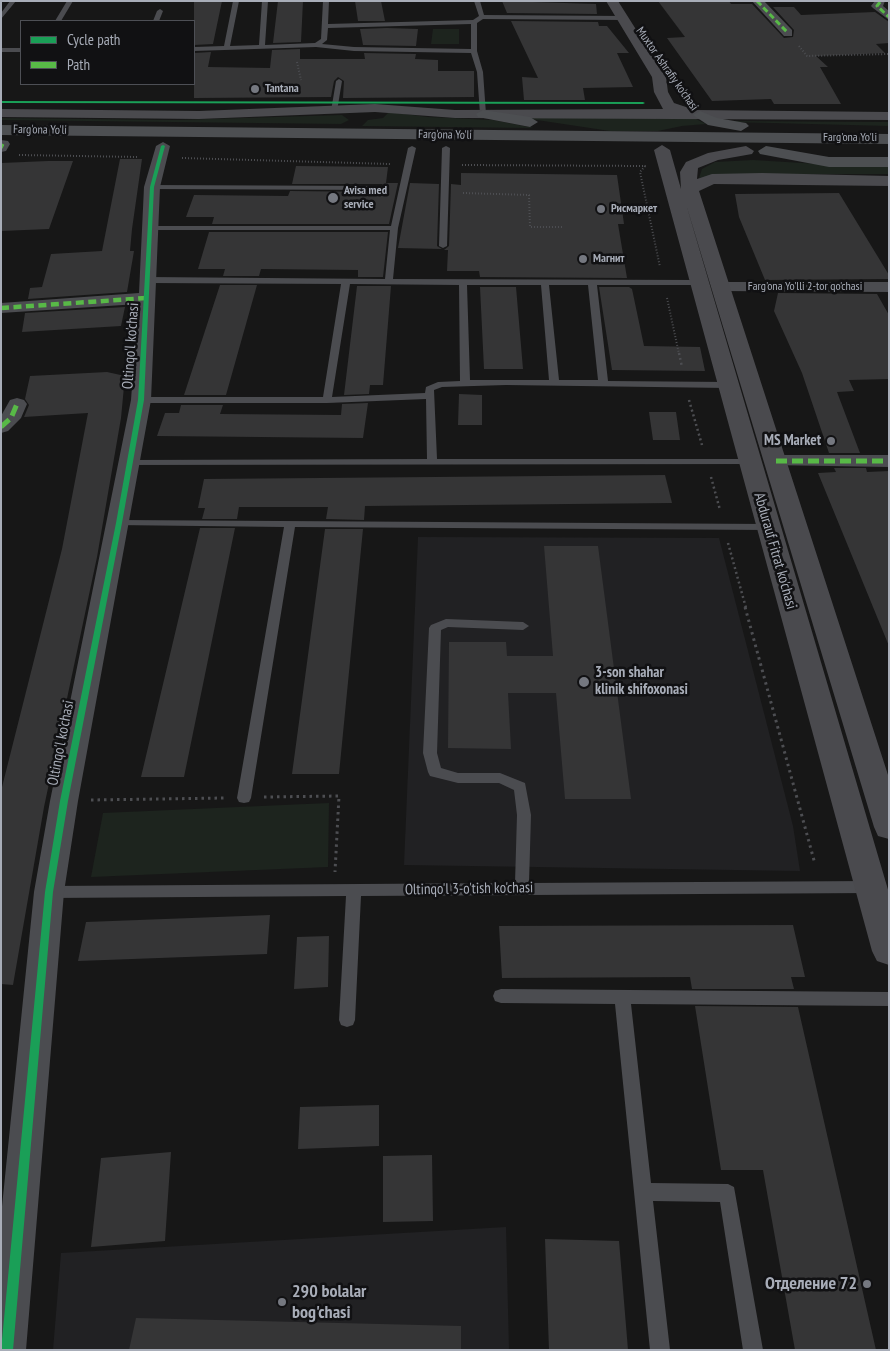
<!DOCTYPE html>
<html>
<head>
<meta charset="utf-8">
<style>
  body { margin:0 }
  #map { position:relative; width:890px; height:1351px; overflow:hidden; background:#171717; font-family:"PT Sans Narrow",sans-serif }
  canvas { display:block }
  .frame { position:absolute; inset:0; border:2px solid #a8adb8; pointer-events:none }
  .legend { position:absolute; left:20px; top:20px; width:175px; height:65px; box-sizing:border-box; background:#111113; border:1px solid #4d4f55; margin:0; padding:6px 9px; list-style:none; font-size:15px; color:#a8adb8 }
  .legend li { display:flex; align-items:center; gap:10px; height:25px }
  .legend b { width:25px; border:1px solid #4d4f55 }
</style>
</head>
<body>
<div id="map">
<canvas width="890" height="1351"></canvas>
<div class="frame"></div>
<ul class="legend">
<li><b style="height:6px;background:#1a9f57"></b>Cycle path</li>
<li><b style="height:6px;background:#58b947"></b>Path</li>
</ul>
</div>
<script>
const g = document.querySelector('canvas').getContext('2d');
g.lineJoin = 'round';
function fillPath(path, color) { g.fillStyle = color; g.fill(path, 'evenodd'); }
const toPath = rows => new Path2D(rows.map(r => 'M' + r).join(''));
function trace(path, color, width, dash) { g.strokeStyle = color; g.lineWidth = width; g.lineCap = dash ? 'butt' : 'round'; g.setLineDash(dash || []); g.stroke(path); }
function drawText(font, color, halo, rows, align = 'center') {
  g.font = font + ' "PT Sans Narrow",sans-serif'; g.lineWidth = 5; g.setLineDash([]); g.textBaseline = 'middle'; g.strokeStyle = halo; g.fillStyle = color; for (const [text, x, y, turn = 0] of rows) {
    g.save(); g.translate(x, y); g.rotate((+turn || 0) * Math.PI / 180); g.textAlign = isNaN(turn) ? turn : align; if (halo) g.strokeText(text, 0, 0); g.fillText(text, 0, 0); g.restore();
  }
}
const built = toPath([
  [418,537,719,538,793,826,800,871,404,865],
  [506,1227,509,1350,53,1350,61,1253]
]);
const green = toPath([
  [433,29,459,29,459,44,431,44],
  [389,112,428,117,493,120,534,128,362,126,368,120,383,118],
  [342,115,349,120,341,124,1,120,1,118,177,120],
  [517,117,696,119,706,124,682,126,658,131,610,131],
  [723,121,889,122,889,126,732,122],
  [753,160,852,166,889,165,889,174,737,174,699,178,702,169,715,162],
  [329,803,328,867,91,877,103,813]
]);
const building = toPath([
  [194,1,222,1,213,44,194,45],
  [278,1,303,1,301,42,273,43],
  [355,1,381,1,385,21,358,21],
  [502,1,596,4,597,14,507,13],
  [658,1,729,1,731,4,752,4,784,38,793,37,794,30,773,7,794,7,801,15,875,12,889,22,889,43,876,44,885,53,816,56,828,67,820,67,841,104,774,104,771,99,712,101,667,38,685,37],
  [511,21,598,22,599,26,607,26,629,53,617,53,633,87,583,88,585,100,524,100,522,77,538,78],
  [387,28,418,29,416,46,363,45,360,29],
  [300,49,300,59,365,59,364,53,416,54,415,59,438,60,438,71,474,71,474,97,343,98,344,81,338,77,334,81,331,97,194,98,194,53,211,52,208,67,270,68,272,50],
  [120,159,142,159,132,229,130,251,134,251,127,292,28,299,30,288,42,287,51,254,102,251],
  [48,161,73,161,49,229,1,231,1,163],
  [296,166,388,167,386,183,398,183,389,224,212,224,214,217,186,217,194,195,288,196,290,191,382,192,388,189,382,184,292,184],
  [461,173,617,175,624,224,618,224,627,278,480,277,479,271,447,271,448,250,444,250,449,246,451,184,461,185],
  [410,183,439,184,437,246,442,249,398,248],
  [839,193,889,275,889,279,765,280,739,217,735,194],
  [209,232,388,232,383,277,358,277,358,270,261,269,259,276,223,276,225,269,198,269],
  [220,285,257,285,226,395,184,395],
  [357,286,391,286,383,385,370,385,369,394,344,395],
  [480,287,516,287,523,369,484,369],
  [599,287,629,287,632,289,644,346,700,347,705,371,612,370],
  [778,293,877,294,889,315,889,379,849,380,854,391,837,392,860,453,829,453,802,373,774,311],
  [125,307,121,326,22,332,25,313],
  [107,372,125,376,121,418,97,557,44,807,13,985,1,984,1,791,62,549,88,413,24,417,29,405,25,399,30,376],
  [459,394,482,395,482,425,458,425],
  [368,403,363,438,157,436,165,413,179,413,181,405,223,405,220,414,341,415,342,404],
  [649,412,676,412,680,440,653,440],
  [834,468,866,468,867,472,889,471,889,646,818,473,836,472],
  [665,475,672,503,365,506,364,520,326,519,328,507,239,507,237,519,202,519,205,508,198,508,204,479],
  [200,528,235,528,184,777,141,777],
  [325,529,363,529,339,774,292,774],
  [544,546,598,546,631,799,565,799,556,693,508,693,511,749,448,748,449,642,506,642,507,656,553,656],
  [270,915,267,954,78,961,86,922],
  [793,925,805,977,791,977,794,989,692,989,690,977,502,978,499,926],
  [329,936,328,987,294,989,297,937],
  [695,1006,798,1007,876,1350,795,1350,763,1170,721,1170],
  [379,1105,379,1146,298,1149,300,1107],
  [171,1152,165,1241,91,1247,101,1158],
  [432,1155,433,1221,383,1222,383,1156],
  [545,1239,619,1241,628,1350,549,1350],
  [136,1318,461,1326,461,1350,129,1350]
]);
const pathFar2 = toPath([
  [799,46,807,56,889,54],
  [297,62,301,80],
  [19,155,138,157],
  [182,158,390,164],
  [462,165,645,166,640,172,660,267],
  [463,193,529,195,530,227,564,227],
  [667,298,679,354]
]);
const pathFar1 = toPath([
  [679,353,682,367],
  [689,400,702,445],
  [711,477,720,510],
  [728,543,746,608]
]);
const path = toPath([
  [745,607,815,864],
  [264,797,339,796,335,872],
  [91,800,225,798]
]);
const service = toPath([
  [10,1,16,1,1,19,1,13,10,1],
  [67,1,73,1,61,21,55,21,67,1],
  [233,1,239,1,230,46,259,45,262,1,268,1,265,45,315,43,321,39,323,1,329,1,328,24,473,20,479,16,474,1,480,1,484,15,624,16,627,18,624,20,483,19,477,23,477,51,483,72,486,114,483,116,480,114,477,72,471,53,354,51,316,47,194,51,194,47,224,46,233,1],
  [471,24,471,49,354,47,322,44,327,40,328,28,471,24],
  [160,9,163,11,159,21,153,21,157,11,160,9],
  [1,48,21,48,21,52,1,52,1,48],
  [339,79,342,81,337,111,334,113,331,111,336,81,339,79],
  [412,146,416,148,398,228,393,279,702,280,702,284,699,285,597,285,608,381,728,382,733,385,728,388,506,385,442,387,434,390,437,459,750,459,755,462,754,464,126,465,126,461,130,460,427,459,426,399,327,403,141,403,136,400,141,397,323,397,341,284,148,283,144,280,148,277,385,279,390,230,149,230,145,228,149,226,391,226,408,148,412,146],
  [350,284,459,285,460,381,438,382,426,387,425,393,332,397,350,284],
  [467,285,541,285,549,380,470,380,467,285],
  [549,285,588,285,598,380,559,380,549,285],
  [446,146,450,148,447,246,443,248,439,246,442,148,446,146],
  [149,185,382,186,386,188,382,190,152,189,148,187,149,185],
  [119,520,768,524,773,527,768,530,295,527,251,798,249,802,244,803,239,802,237,798,284,527,115,525,114,523,119,520],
  [446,619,523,622,529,626,523,630,448,627,441,630,437,753,441,768,458,773,500,773,525,783,531,815,529,883,871,881,876,883,878,887,876,891,871,893,361,896,355,1020,353,1025,347,1027,341,1025,339,1020,346,896,49,898,44,896,42,892,44,888,49,886,515,883,517,815,514,790,499,783,458,783,430,776,428,772,423,753,429,628,431,625,446,619],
  [501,989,889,992,889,1006,631,1004,651,1183,728,1184,734,1187,763,1350,743,1350,720,1202,653,1201,670,1350,650,1350,615,1004,501,1003,495,1001,493,996,495,991,501,989]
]);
const minor = toPath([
  [752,1,764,1,792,30,792,36,784,36,752,1],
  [875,1,885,1,883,6,889,11,889,20,873,8,871,6,875,1],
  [1,140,8,141,10,144,6,151,1,152,1,140],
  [163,142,170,146,160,187,151,400,78,801,64,892,26,1350,1,1350,1,1216,34,892,50,801,131,400,138,304,1,313,1,303,139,293,144,187,156,146,163,142],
  [722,282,889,282,889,292,716,291,713,287,716,283,722,282],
  [17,398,24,400,27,404,21,418,8,431,1,433,1,416,10,400,17,398],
  [776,455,889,455,889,467,769,465,766,461,769,457,776,455]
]);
const secondary = toPath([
  [606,1,618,1,666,77,668,92,674,103,695,110,889,112,889,120,455,118,375,112,199,119,1,117,1,109,199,111,375,104,455,110,663,109,654,92,652,77,606,1],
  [662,145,670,150,681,189,680,172,686,162,708,153,746,146,754,151,752,154,718,160,698,168,697,179,712,174,762,173,889,176,889,186,714,184,699,191,889,778,889,839,878,836,874,827,686,204,889,893,889,965,877,961,872,951,654,150,662,145]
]);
const primary = toPath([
  [483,110,530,117,538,122,530,127,478,117,476,114,483,110],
  [700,111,717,118,746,123,749,126,741,131,708,125,693,115,700,111],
  [1,125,889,134,889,144,1,135,1,125],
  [766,146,829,157,889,157,889,167,829,167,760,154,758,151,766,146]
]);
const quietFar2 = toPath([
  [757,1,788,33],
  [880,2,877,6,889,17],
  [1,148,3,144]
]);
const quietFar1 = toPath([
  [1,308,147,298]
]);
const quiet = toPath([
  [1,427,11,418,17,404],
  [776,461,889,461]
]);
const cycleway = toPath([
  [1,101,643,102,645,103,643,104,1,103,1,101],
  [163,145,165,146,154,187,144,400,122,523,68,801,53,892,13,1350,1,1350,45,892,60,801,116,523,138,400,150,187,161,146,163,145]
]);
const markers = [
  [255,89,5,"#757880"],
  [333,198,6,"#757880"],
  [601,209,5,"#757880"],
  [583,259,5,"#757880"],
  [831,441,5,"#757880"],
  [584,682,6,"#757880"],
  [867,1284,5,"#757880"],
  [282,1302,5,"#757880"]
];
const farStreetnames = [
  ["Muxtor Ashrafiy ko'chasi",667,69,55],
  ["Farg'ona Yo'li",40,130,1],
  ["Farg'ona Yo'li",445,135,1],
  ["Farg'ona Yo'li",850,138],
  ["Farg'ona Yo'lli 2-tor qo'chasi",805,287]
];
const farPoinames = [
  ["Tantana",265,89],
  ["Avisa med",344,191],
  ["service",344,205],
  ["Рисмаркет",611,209],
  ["Магнит",593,259]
];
const streetNames = [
  ["Oltinqo'l ko'chasi",131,346,-86],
  ["Abdurauf Fitrat ko'chasi",775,551,74],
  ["Oltinqo'l ko'chasi",61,743,-79],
  ["Oltinqo'l 3-o'tish ko'chasi",469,889,-1]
];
const poiNames = [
  ["MS Market",821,441],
  ["3-son shahar",595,673,"left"],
  ["klinik shifoxonasi",595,690,"left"]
];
const nearPoinames = [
  ["Отделение 72",857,1284],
  ["290 bolalar",292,1292,"left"],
  ["bog'chasi",292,1313,"left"]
];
fillPath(built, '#212123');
fillPath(green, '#1d241e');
fillPath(building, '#353536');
trace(pathFar2, '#4d4e52', 2, [1, 2]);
trace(pathFar1, '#4d4e52', 2.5, [2, 3]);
trace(path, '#4d4e52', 3, [2.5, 4]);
fillPath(service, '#4b4c50');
fillPath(minor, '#4b4c50');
fillPath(secondary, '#4a4a4e');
fillPath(primary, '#4d4f52');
trace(quietFar2, '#58b947', 3, [6, 3]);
trace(quietFar1, '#58b947', 4.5, [8, 4.5]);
trace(quiet, '#58b947', 5, [11, 5]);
fillPath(cycleway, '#1a9f57');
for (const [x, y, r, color] of markers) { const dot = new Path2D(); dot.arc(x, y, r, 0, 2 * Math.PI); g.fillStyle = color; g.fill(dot); trace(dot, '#111113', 2); }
drawText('12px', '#a8adb8', '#111113', farStreetnames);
drawText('bold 12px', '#a8adb8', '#111113', farPoinames, 'left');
drawText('15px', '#a8adb8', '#111113', streetNames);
drawText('bold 15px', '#a8adb8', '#111113', poiNames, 'right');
drawText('bold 18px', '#a8adb8', '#111113', nearPoinames, 'right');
</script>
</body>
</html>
